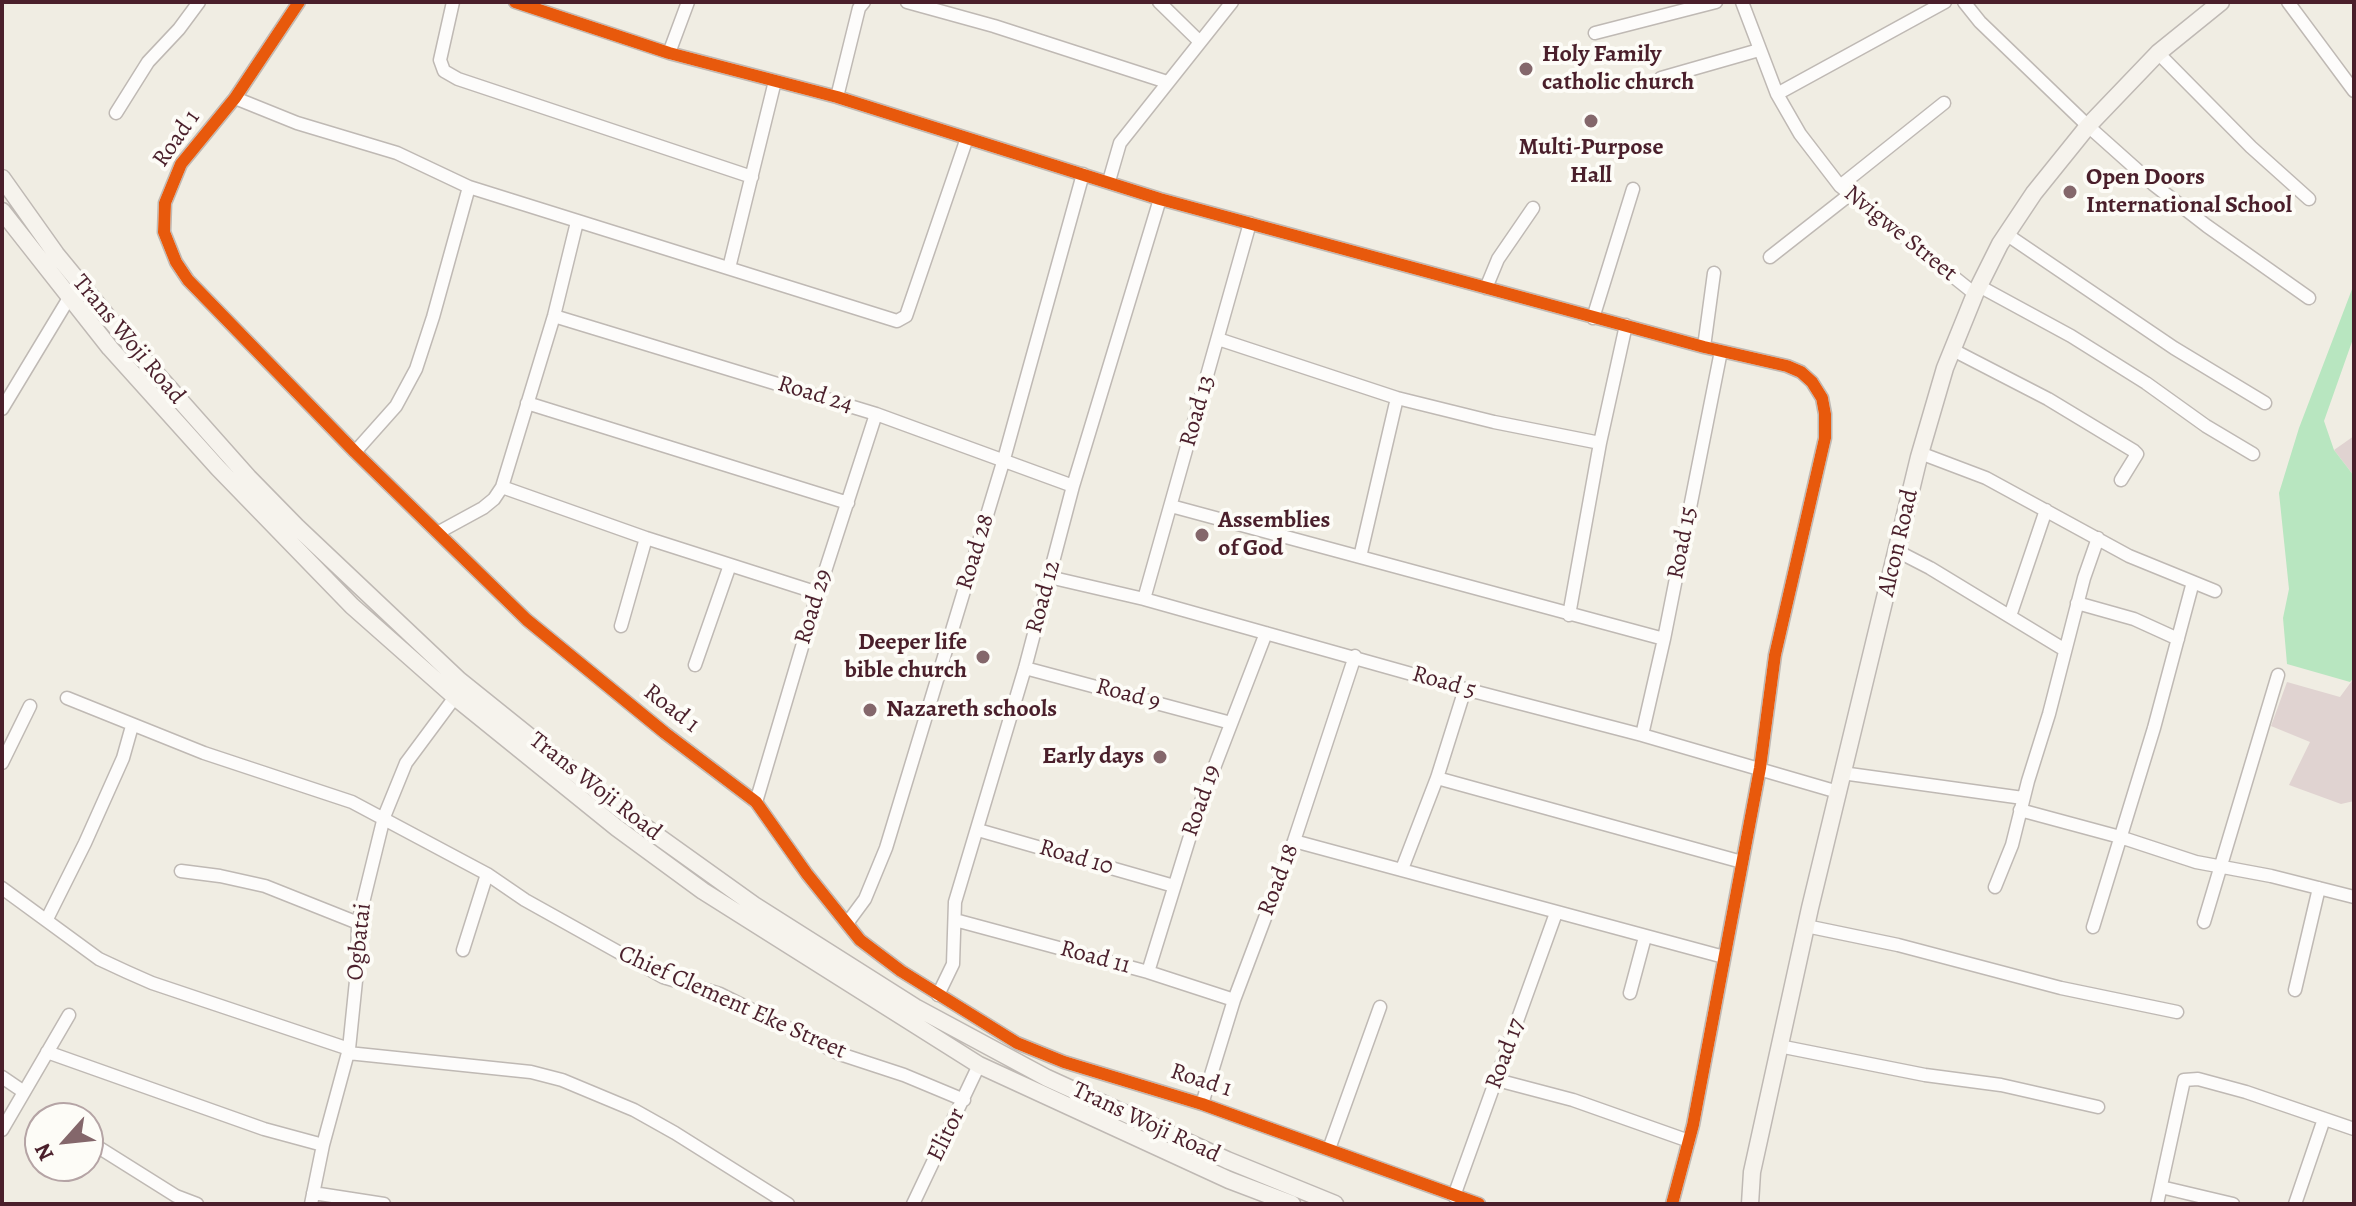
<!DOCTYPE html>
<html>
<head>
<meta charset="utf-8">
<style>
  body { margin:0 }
  #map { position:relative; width:2356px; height:1206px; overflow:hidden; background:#f0ede3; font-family:Alegreya,serif }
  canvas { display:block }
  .frame { position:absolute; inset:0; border:4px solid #4a1f2b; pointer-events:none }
  .north { position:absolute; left:24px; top:1102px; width:80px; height:80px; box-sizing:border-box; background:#fdfcf7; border:2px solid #b5a4a5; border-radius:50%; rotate:243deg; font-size:22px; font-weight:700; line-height:32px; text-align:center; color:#4a1f2b }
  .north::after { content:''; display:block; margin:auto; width:28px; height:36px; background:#84676b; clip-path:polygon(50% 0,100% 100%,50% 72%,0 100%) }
</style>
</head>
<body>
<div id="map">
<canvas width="2356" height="1206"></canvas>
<div class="frame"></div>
<div class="north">N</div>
</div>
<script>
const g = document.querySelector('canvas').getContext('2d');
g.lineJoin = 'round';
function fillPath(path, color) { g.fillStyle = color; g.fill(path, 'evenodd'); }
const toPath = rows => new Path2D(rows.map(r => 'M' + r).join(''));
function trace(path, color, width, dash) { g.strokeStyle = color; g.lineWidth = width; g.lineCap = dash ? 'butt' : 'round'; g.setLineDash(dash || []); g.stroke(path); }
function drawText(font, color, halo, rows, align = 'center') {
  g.font = font + ' Alegreya,serif'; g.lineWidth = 8; g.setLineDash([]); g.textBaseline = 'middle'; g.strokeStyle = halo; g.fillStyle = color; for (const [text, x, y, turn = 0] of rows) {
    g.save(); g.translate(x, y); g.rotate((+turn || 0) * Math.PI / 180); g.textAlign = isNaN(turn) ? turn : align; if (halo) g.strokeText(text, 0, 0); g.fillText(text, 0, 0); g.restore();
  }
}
const industrial = toPath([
  [2354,436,2354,476,2334,450],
  [2354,678,2354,801,2341,804,2289,785,2310,742,2271,726,2287,682,2340,697]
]);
const green = toPath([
  [2354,284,2354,336,2324,421,2334,450,2354,476,2354,678,2350,682,2287,664,2283,618,2289,589,2279,493,2299,428]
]);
const street = toPath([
  [299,2,235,98,181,164,165,203,164,232,176,262,188,280,355,452,527,620,665,733,756,802,807,874,860,940,901,971,1017,1043,1064,1062,1202,1104,1479,1204],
  [453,2,440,60,444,71,458,79,752,177],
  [515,2,669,53,837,97,1160,199,1704,347,1787,366,1801,372,1812,382,1822,398,1825,414,1825,438,1775,655,1760,768,1693,1125,1672,1204],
  [907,2,994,26,1167,82],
  [1159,2,1199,41],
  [1742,2,1777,94,1800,134,1840,186,1975,294],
  [1964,2,1980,22,2088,126,2153,184,2207,226,2309,298],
  [2288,2,2354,91],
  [1595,33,1716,2],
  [669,53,688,2],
  [2158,53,2251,147,2309,199],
  [1661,78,1759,50],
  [1777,94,1945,2],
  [837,97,859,8,864,2],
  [235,98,297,123,397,153,469,187,897,321,906,316,967,138],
  [116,113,148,62,179,29,199,2],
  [1109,181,1120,143,1232,2],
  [1840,186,1944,103],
  [2006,234,2174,348,2265,403],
  [1770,257,1849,195],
  [729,268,775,81],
  [1979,286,2071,336,2146,383,2206,426,2253,454],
  [1486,288,1498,259,1533,208],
  [554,316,876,414,1073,486],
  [1593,318,1633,189],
  [1218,339,1397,398,1494,422,1600,443],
  [1704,347,1714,273],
  [1953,350,2048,399,2134,451,2137,454,2121,480],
  [527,403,848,503],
  [2,409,69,298],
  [355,452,396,406,416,369,433,317,469,187],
  [1920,453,1986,478,2129,556,2215,591],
  [502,487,646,538,818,593],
  [1171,506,1664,639],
  [439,532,483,508,494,499,502,487,554,316,577,222],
  [1897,551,1930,568,2065,650],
  [1360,557,1397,398],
  [1049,577,1144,599,1465,689,1642,735,1838,792],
  [1144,599,1250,223],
  [2077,603,2134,619,2178,639],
  [1569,615,1600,443,1626,325],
  [2010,616,2046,510],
  [621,626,646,538],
  [695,665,730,565],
  [1025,668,1231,723],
  [67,698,204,753,352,802,487,874,525,900,663,977,720,994,840,1054,904,1075,964,1100],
  [1642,735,1664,639,1721,351],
  [2,763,30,706],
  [1842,773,2023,798],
  [1437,778,1742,862],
  [756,802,818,593,876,414],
  [2020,810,2120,837,2196,862,2271,876,2354,897],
  [978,830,1174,886],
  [1294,841,1724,957],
  [1402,869,1437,778,1465,689],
  [181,871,220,876,265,886,358,923],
  [1995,887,2012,845,2028,781,2049,714,2084,578,2098,538],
  [2,888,99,959,127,972,152,983,349,1049],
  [47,919,85,843,123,758,132,726],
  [955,920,1148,972,1234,1000],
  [848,922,865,899,886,848,1004,459,1083,174],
  [2204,922,2278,675],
  [1806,926,1898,945,2061,988,2177,1012],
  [2093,927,2154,728,2193,582],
  [463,950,487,874],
  [1148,972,1199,807,1266,633],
  [2295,990,2319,888],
  [1630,993,1645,937],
  [938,995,953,964,955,902,1025,668,1073,486,1160,199],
  [1779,1046,1925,1075,2001,1085,2098,1107],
  [47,1052,264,1129,323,1145],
  [348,1053,531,1072,562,1080,634,1110,675,1133,788,1204],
  [2,1077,24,1092],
  [1497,1080,1573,1100,1689,1141],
  [1202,1104,1234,1000,1294,841,1355,656],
  [2,1130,69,1015],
  [90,1142,176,1196,197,1204],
  [1329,1149,1380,1007],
  [2161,1187,2233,1204],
  [313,1193,384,1204],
  [1454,1196,1556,913],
  [311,1204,323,1145,349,1049,357,971,358,923,384,817,406,763,455,697],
  [913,1204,979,1065],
  [2157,1204,2184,1080,2198,1079,2246,1092,2354,1129],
  [2295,1204,2324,1119]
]);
const secondary = toPath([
  [2,178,56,254,130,344,249,478,297,527,459,680,617,807,754,905,915,1007,1047,1078,1227,1160,1335,1204],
  [2,211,110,348,218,468,352,606,455,697,617,828,703,891,979,1065,1229,1180,1292,1204],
  [1750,1204,1752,1172,1810,908,1919,457,1945,368,1975,294,2000,244,2034,193,2088,126,2158,53,2221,2]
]);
const cycleway = toPath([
  [299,2,235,98,181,164,165,203,164,232,176,262,188,280,355,452,527,620,665,733,756,802,807,874,860,940,901,971,1017,1043,1064,1062,1202,1104,1479,1204],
  [515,2,669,53,837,97,1160,199,1704,347,1787,366,1801,372,1812,382,1822,398,1825,414,1825,438,1775,655,1760,768,1693,1125,1672,1204]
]);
const markers = [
  [1526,69,8,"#84676b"],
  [1591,121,8,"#84676b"],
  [2070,192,8,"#84676b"],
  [1202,535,8,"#84676b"],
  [983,657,8,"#84676b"],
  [870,710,8,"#84676b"],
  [1160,757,8,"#84676b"]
];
const poiNames = [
  ["Holy Family",1542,55],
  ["catholic church",1542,83],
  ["Multi-Purpose",1591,148,"center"],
  ["Hall",1591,176,"center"],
  ["Open Doors",2086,178],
  ["International School",2086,206],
  ["Assemblies",1218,521],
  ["of God",1218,549],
  ["Deeper life",967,643,"right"],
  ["bible church",967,671,"right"],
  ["Nazareth schools",886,710],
  ["Early days",1144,757,"right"]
];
const streetNames = [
  ["Road 1",177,139,-55],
  ["Nvigwe Street",1900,234,39],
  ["Trans Woji Road",128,340,50],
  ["Road 24",815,395,17],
  ["Road 13",1198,411,-74],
  ["Road 15",1683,543,-79],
  ["Alcon Road",1899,543,-77],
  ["Road 28",976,552,-73],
  ["Road 12",1044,597,-75],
  ["Road 29",814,607,-73],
  ["Road 5",1444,683,16],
  ["Road 9",1128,695,15],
  ["Road 1",671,709,38],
  ["Trans Woji Road",595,787,38],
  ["Road 19",1202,801,-71],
  ["Road 10",1076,858,16],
  ["Road 18",1279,880,-69],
  ["Ogbatai",360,942,-84],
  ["Road 11",1095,958,15],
  ["Chief Clement Eke Street",732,1003,24],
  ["Road 17",1506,1054,-70],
  ["Road 1",1201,1081,18],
  ["Trans Woji Road",1146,1123,25],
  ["Elitor",947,1135,-64]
];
fillPath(industrial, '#e0d3d1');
fillPath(green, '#b8e6c0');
trace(street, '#bfb9b4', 15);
trace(secondary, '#bfb9b4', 19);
trace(street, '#fdfcfb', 12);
trace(secondary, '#f6f3ed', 16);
trace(cycleway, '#e8590c', 12);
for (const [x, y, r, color] of markers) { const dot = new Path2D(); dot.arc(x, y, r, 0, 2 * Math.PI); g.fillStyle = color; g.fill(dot); trace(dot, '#fdfcf7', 3); }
drawText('bold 24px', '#4a1f2b', '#fdfcf7', poiNames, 'left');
drawText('24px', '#4a1f2b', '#fdfcf7', streetNames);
</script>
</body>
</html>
